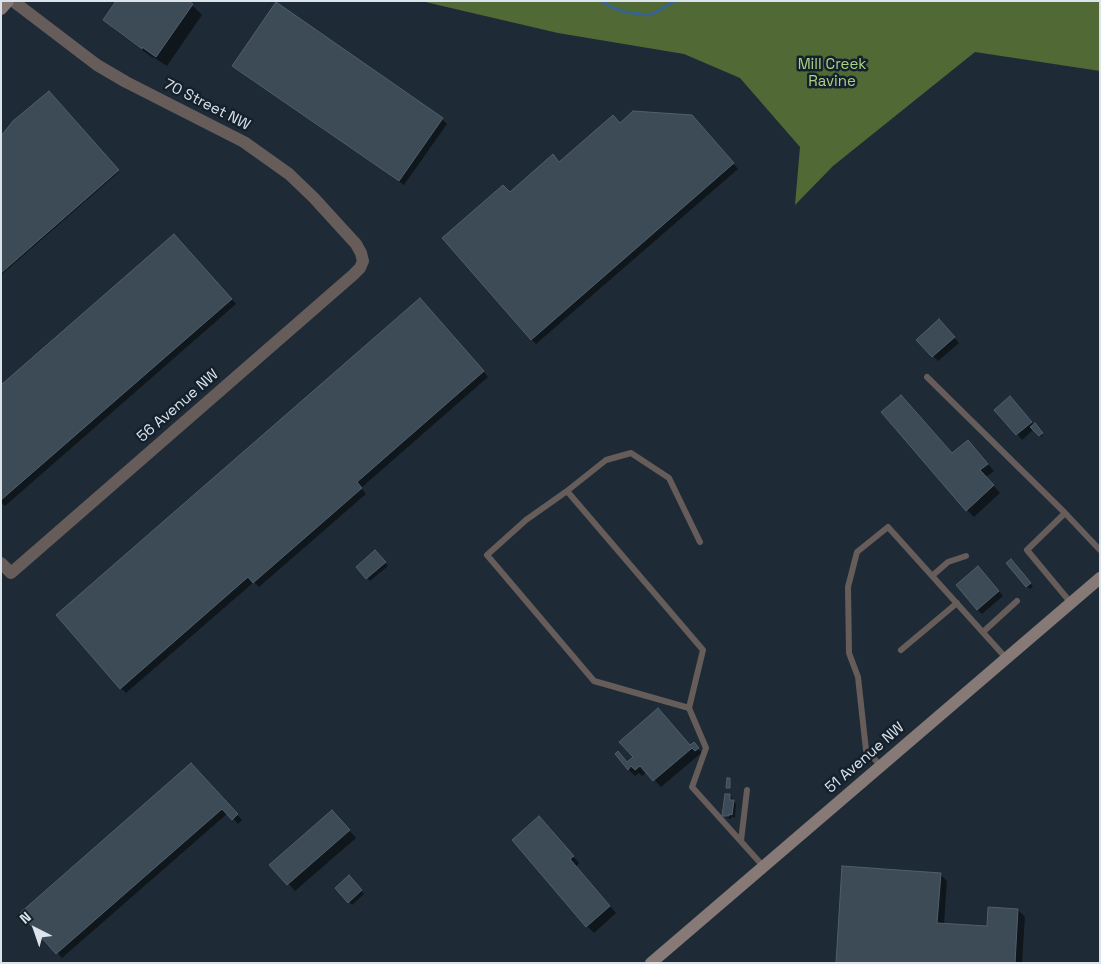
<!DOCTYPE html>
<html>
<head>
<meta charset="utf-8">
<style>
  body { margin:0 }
  #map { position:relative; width:1101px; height:964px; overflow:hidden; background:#1e2b36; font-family:"Space Grotesk",sans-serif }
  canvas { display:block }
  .frame { position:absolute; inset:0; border:2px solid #dbe3eb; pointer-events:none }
  .north { position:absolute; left:10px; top:904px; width:50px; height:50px; -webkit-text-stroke:4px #14212c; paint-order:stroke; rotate:319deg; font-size:14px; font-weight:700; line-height:20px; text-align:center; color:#dbe3eb }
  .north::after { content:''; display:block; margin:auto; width:18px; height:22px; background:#dbe3eb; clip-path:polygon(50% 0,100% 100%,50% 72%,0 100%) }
</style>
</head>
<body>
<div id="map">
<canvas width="1101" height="964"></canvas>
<div class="frame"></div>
<div class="north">N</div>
</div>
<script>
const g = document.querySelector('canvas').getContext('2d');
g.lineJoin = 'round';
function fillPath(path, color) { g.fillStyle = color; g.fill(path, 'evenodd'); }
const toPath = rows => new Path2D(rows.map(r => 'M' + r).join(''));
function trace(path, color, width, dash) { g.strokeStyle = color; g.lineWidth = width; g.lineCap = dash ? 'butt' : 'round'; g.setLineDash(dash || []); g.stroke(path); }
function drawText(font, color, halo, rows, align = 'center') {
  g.font = font + ' "Space Grotesk",sans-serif'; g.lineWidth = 5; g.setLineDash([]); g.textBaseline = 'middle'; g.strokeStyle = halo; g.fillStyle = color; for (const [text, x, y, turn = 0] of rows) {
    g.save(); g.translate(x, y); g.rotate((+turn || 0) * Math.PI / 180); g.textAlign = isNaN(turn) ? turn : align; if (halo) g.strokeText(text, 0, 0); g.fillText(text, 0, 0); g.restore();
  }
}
const forest = toPath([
  [421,1,1100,1,1100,71,975,52,833,166,795,205,800,147,740,78,684,54,558,33]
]);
const shadow = toPath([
  [192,5,202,15,167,66,153,57,153,58,115,30,105,20],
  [239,71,442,119,447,124,404,185],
  [49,93,119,172,1,275,1,138],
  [697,122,738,169,536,344,531,339,510,193,620,124],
  [179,240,236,304,5,506,1,503,1,387],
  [425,304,488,377,361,488,366,494,259,587,254,582,126,693,121,688],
  [944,326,959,343,938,361,918,340],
  [1015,403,1043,435,1041,437,1034,429,1022,440,996,410],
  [974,448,994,471,986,477,1000,493,974,517,967,510,952,455],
  [375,552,388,566,370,581,358,567],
  [1014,563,1033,587,1030,589,1027,586],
  [983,573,1003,596,982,614,977,609],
  [694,744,705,756,703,757,700,754,661,787,647,772,642,776,639,773,635,776,628,769,628,763,691,747],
  [196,769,242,820,238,824,228,813,62,958,22,913],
  [730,795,736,804,735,817,731,817,731,819,727,818,724,815],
  [339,819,356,838,295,891,271,865],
  [546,825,579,863,576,867,616,913,594,933,587,926],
  [940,874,947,881,944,925,988,927,1018,910,1025,917,1022,963,837,963],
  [349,877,364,894,352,905,336,888]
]);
const stream = toPath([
  [602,1,611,7,625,12,648,15,656,12,675,1]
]);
const building = toPath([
  [116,1,189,1,193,4,156,57,142,47,142,49,103,20,116,1],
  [276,2,443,118,399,181,232,66,276,2],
  [49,91,119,170,1,273,1,136,13,121,49,91],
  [633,111,692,115,734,163,531,340,442,238,503,185,510,192,553,154,559,162,613,115,620,123,633,111],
  [174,234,232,299,1,500,1,385,174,234],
  [420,298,484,371,357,482,362,488,253,583,248,577,120,689,56,615,420,298],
  [939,319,955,337,932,357,916,340,939,319],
  [901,395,952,453,968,440,988,464,980,470,994,485,966,511,881,412,901,395],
  [1010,396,1032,422,1016,435,994,410,1010,396],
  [1035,423,1043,433,1039,436,1030,427,1035,423],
  [375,550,386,562,366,579,356,567,375,550],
  [1011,559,1031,583,1026,587,1006,563,1011,559],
  [978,566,999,591,977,610,956,585,978,566],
  [658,708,690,745,694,742,699,748,695,751,692,748,653,781,640,766,635,770,631,766,628,770,615,754,618,751,627,762,633,757,619,742,658,708],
  [191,763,238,814,232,820,222,809,56,954,20,913,191,763],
  [727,778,730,778,730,788,726,788,727,778],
  [725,794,730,794,730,800,734,800,732,815,729,814,729,816,722,816,725,794],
  [332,810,350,830,287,885,269,865,332,810],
  [539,816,574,856,570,859,610,906,586,927,512,840,539,816],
  [842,866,941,873,937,923,987,926,988,907,1018,909,1015,963,836,963,842,866],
  [349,875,362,890,348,903,335,888,349,875]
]);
const lane = toPath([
  [927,377,1065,513,1100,550],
  [567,491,526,520,487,555,594,681,689,708],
  [1065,513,1027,550,1071,603],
  [700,542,669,478,631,453,606,460,567,491,703,650,689,708,706,748,692,787,763,866],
  [932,576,948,562,966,556],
  [983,632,1017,601],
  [901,650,957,603],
  [880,765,866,750,858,677,849,653,848,587,857,552,888,527,1006,658],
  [741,841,747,790]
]);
const street = toPath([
  [1,563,11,573,353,275,360,268,363,261,361,253,356,244,314,198,289,174,244,142,126,82,97,65,13,1]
]);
const secondary = toPath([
  [1,9,8,1],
  [651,963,1100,578]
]);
const parkNames = [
  ["Mill Creek",832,65],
  ["Ravine",832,82]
];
const streetNames = [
  ["70 Street NW",207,105,27],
  ["56 Avenue NW",178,406,-41],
  ["51 Avenue NW",865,758,-41]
];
fillPath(forest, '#516935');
fillPath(shadow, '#0007');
trace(stream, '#37648c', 3);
fillPath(building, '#3d4b57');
trace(building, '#505f6c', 1);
trace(lane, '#665c5a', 6);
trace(street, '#665c5a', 12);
trace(secondary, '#877975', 12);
drawText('15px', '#acd283', '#14212c', parkNames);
drawText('15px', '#dbe3eb', '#14212c', streetNames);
</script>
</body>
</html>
